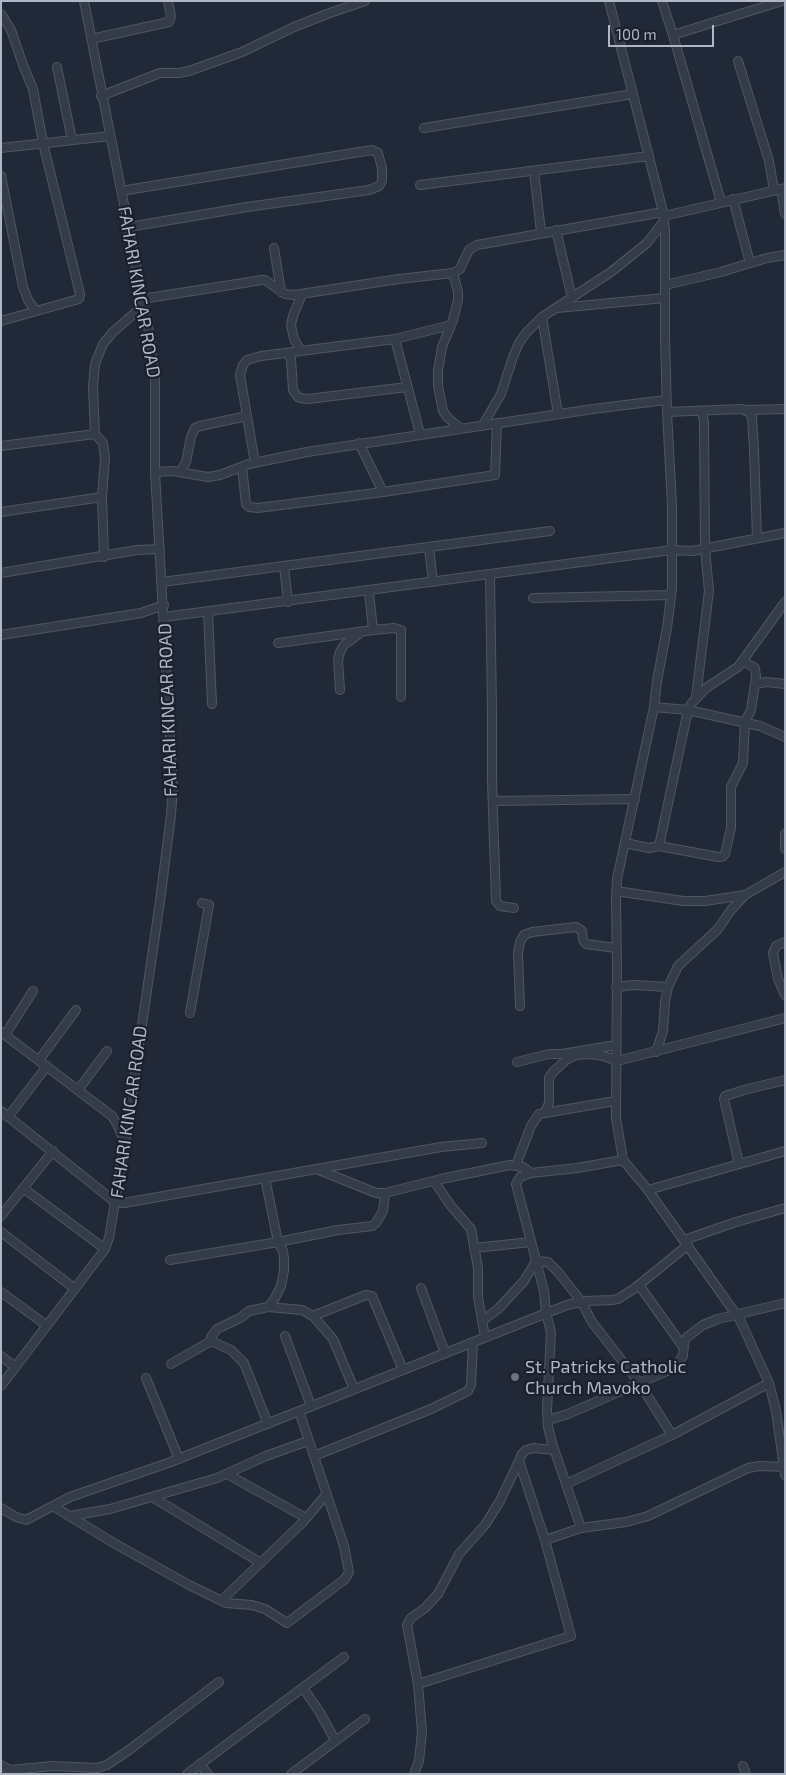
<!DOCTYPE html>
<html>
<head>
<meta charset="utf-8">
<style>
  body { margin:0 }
  #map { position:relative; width:786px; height:1775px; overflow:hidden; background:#212938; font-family:"Exo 2",sans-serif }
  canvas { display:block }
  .frame { position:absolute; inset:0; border:2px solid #afb6c5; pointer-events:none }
  .scale { position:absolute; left:608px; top:25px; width:106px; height:22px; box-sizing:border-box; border:2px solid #afb6c5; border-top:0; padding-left:6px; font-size:15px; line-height:18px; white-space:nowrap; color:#afb6c5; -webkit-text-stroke:4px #1a212d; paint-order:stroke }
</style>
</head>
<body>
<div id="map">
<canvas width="786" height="1775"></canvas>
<div class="frame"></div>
<div class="scale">100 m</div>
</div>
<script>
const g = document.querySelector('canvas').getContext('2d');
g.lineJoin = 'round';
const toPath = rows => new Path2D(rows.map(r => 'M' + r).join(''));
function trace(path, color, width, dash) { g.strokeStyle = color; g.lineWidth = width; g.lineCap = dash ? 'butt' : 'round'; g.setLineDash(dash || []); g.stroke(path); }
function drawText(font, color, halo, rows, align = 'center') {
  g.font = font + ' "Exo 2",sans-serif'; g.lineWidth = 4.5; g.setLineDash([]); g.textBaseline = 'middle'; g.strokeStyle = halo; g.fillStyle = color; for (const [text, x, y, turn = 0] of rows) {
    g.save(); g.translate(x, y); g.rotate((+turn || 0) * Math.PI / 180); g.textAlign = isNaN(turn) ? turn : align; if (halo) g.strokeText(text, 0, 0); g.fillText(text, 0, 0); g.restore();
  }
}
const street = toPath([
  [609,1,663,212,665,230,665,338,667,412,672,505,672,588,667,628,657,681,654,707,617,879,616,899,617,965,616,1118,623,1160,648,1190,740,1320,769,1383,776,1411,785,1475],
  [662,1,673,35,721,202],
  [1,14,11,30,23,65,33,89,43,143,80,294,79,299,1,321],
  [673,35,782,1],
  [91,39,169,22,171,16,168,1],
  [738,61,769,161,774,190],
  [57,67,72,140],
  [101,96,160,73,179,73,189,71,242,52,294,27,327,14,365,1],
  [424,128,633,94],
  [1,148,110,136],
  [534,171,541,232],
  [1,176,23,287,28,300,36,311],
  [420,185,649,156],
  [781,189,785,214],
  [121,191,372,150,378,153,382,168,382,181,379,186,369,190,247,207,129,227],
  [733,199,750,263],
  [664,216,785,188],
  [556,230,572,298],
  [274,248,281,292],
  [453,273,458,292,458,300,453,320,442,347,438,371,438,386,443,411,447,417,461,429],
  [665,285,721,272,767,258,785,255],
  [142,299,262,280,265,280,285,294,294,295,399,279,453,273,460,269,469,250,477,245,663,212],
  [557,308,665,298],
  [542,317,557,408,560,414],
  [395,339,420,434],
  [301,351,294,339,291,325,293,316,302,294],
  [287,353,291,359,293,390,298,397,300,398,308,399,407,387],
  [746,410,785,409],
  [667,412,742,409,750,413,752,418,754,449,757,538],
  [483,425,501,394,513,357,519,343,526,333,542,317,611,272,647,243,664,221],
  [359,443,383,492],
  [1,446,95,434],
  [255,463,240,375,243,365,247,360,261,356,395,339,451,325],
  [242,467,246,504,249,507,258,508,383,492,495,475,497,423],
  [155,472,173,471,208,477,220,475,249,464,307,452,593,409,666,400],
  [180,472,186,462,191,437,195,428,200,426,247,416],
  [1,512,102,497],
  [429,547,433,582],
  [104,557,102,497,105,458,103,443,95,434,93,387,95,364,103,344,113,332,144,305],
  [284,566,288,602],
  [1,573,137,550,160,549],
  [490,575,492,711,492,781,496,901,500,906,514,908],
  [162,582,550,531],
  [533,598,671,595],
  [208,612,212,704],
  [164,617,672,550,692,551,785,533],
  [373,630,394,628,401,630,401,697],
  [1,635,141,613,164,605],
  [278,643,373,630,369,592],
  [755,684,766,682,785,684],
  [340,690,338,660,340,652,344,645,359,634],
  [696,697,709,591,705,549,704,422,702,411],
  [654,707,688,710,760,726,785,737],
  [493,801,635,799],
  [785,834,785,849],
  [625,843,649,848,659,846,718,857,722,857,725,854,731,828,731,787,743,763,745,722,751,710,756,677,755,668,743,661],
  [659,846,688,710,691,704,706,688,738,667,785,602],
  [616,891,683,901,705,901,745,895],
  [785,942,776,946,773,953,778,979,785,995],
  [616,987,634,985,668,987],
  [520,1006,518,953,520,942,524,935,532,932,576,927,582,931,583,940,586,944,616,948],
  [190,1013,209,905,202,903],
  [1,1032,112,1116,117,1124,125,1142],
  [5,1035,33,991],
  [656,1052,663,1031,665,1002,668,987,678,966,718,929,731,910,745,895,785,872],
  [39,1060,76,1010],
  [517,1062,549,1054,562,1054,616,1045],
  [78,1090,107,1051],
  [1,1111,115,1202,124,1203,441,1147,482,1143],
  [545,1112,549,1103,549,1078,553,1072,566,1060,576,1055,589,1054,604,1056,617,1061,785,1018],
  [8,1117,47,1066],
  [739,1164,724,1099,725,1096,744,1090,785,1080],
  [516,1165,531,1126,539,1114,615,1101],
  [319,1170,376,1193,385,1193,441,1179,510,1165,523,1167,531,1173],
  [434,1181,451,1206,471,1229,478,1268,478,1297,485,1337],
  [23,1188,105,1249],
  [648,1190,785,1151],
  [1,1216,53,1151],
  [1,1232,74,1288],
  [684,1240,736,1222,785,1208],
  [474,1248,531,1242],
  [170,1260,278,1242,338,1230,372,1226,376,1223,383,1211,385,1193],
  [639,1285,684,1348],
  [421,1288,445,1353],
  [1,1292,46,1325],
  [268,1307,302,1310,313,1316,333,1339,354,1389],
  [313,1316,366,1295,372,1296,403,1370],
  [482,1321,498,1309,524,1281,536,1261,548,1262,558,1272,581,1301,592,1322,640,1384,672,1435],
  [285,1336,311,1406],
  [211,1341,231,1350,244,1363,268,1424],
  [1,1356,15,1367],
  [171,1364,211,1341,211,1337,217,1329,240,1318,249,1311,268,1307,274,1300,281,1286,284,1271,284,1259,283,1251,278,1242,265,1178],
  [146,1378,179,1459],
  [1,1386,105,1249,109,1238,125,1142,160,901,171,815,173,788,155,472,155,380,150,337,84,1],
  [548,1420,568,1414,674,1368,683,1356,684,1342,687,1337,703,1325,718,1319,785,1303],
  [314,1456,431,1409,468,1391,471,1385,473,1342],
  [227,1474,306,1518],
  [566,1484,672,1435,769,1383],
  [154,1498,261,1563],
  [53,1506,112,1542,189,1585,226,1603,252,1605,265,1609,287,1623,345,1579,349,1572,344,1546,299,1411],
  [1,1508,16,1517,26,1520,70,1497,168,1463,567,1305,585,1301,612,1300,618,1299,635,1288,688,1245],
  [70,1516,110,1509,217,1478,266,1456,308,1441],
  [581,1528,552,1443,548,1427,547,1410,551,1332,546,1313,544,1291,516,1184,520,1177,531,1173,577,1168,623,1160],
  [545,1540,581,1528,626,1522,648,1516,748,1468,760,1466,785,1467],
  [221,1601,302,1523,326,1495],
  [418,1684,571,1636,545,1540,519,1461,522,1454,526,1450,533,1448,554,1450],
  [303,1688,319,1711,335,1740],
  [200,1764,208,1774],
  [1,1765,10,1770,53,1766,97,1768,107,1765,129,1750,219,1682],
  [743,1766,746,1774],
  [187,1774,344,1657],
  [291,1774,365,1719],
  [414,1774,419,1761,422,1732,418,1684,407,1625,411,1618,425,1608,438,1594,459,1554,485,1525,500,1501,519,1461]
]);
const markers = [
  [515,1377,5,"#6b7280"]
];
const streetNames = [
  ["FAHARI KINCAR ROAD",139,292,80],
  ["FAHARI KINCAR ROAD",168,710,-92],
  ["FAHARI KINCAR ROAD",129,1112,-82]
];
const poiNames = [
  ["St. Patricks Catholic",525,1367],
  ["Church Mavoko",525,1388]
];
trace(street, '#4f5663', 10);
trace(street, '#343c48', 8);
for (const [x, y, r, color] of markers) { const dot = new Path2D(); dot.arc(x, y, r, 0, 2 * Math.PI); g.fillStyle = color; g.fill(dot); trace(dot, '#1a212d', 2); }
drawText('18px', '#afb6c5', '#1a212d', streetNames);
drawText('18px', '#afb6c5', '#1a212d', poiNames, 'left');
</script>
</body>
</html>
